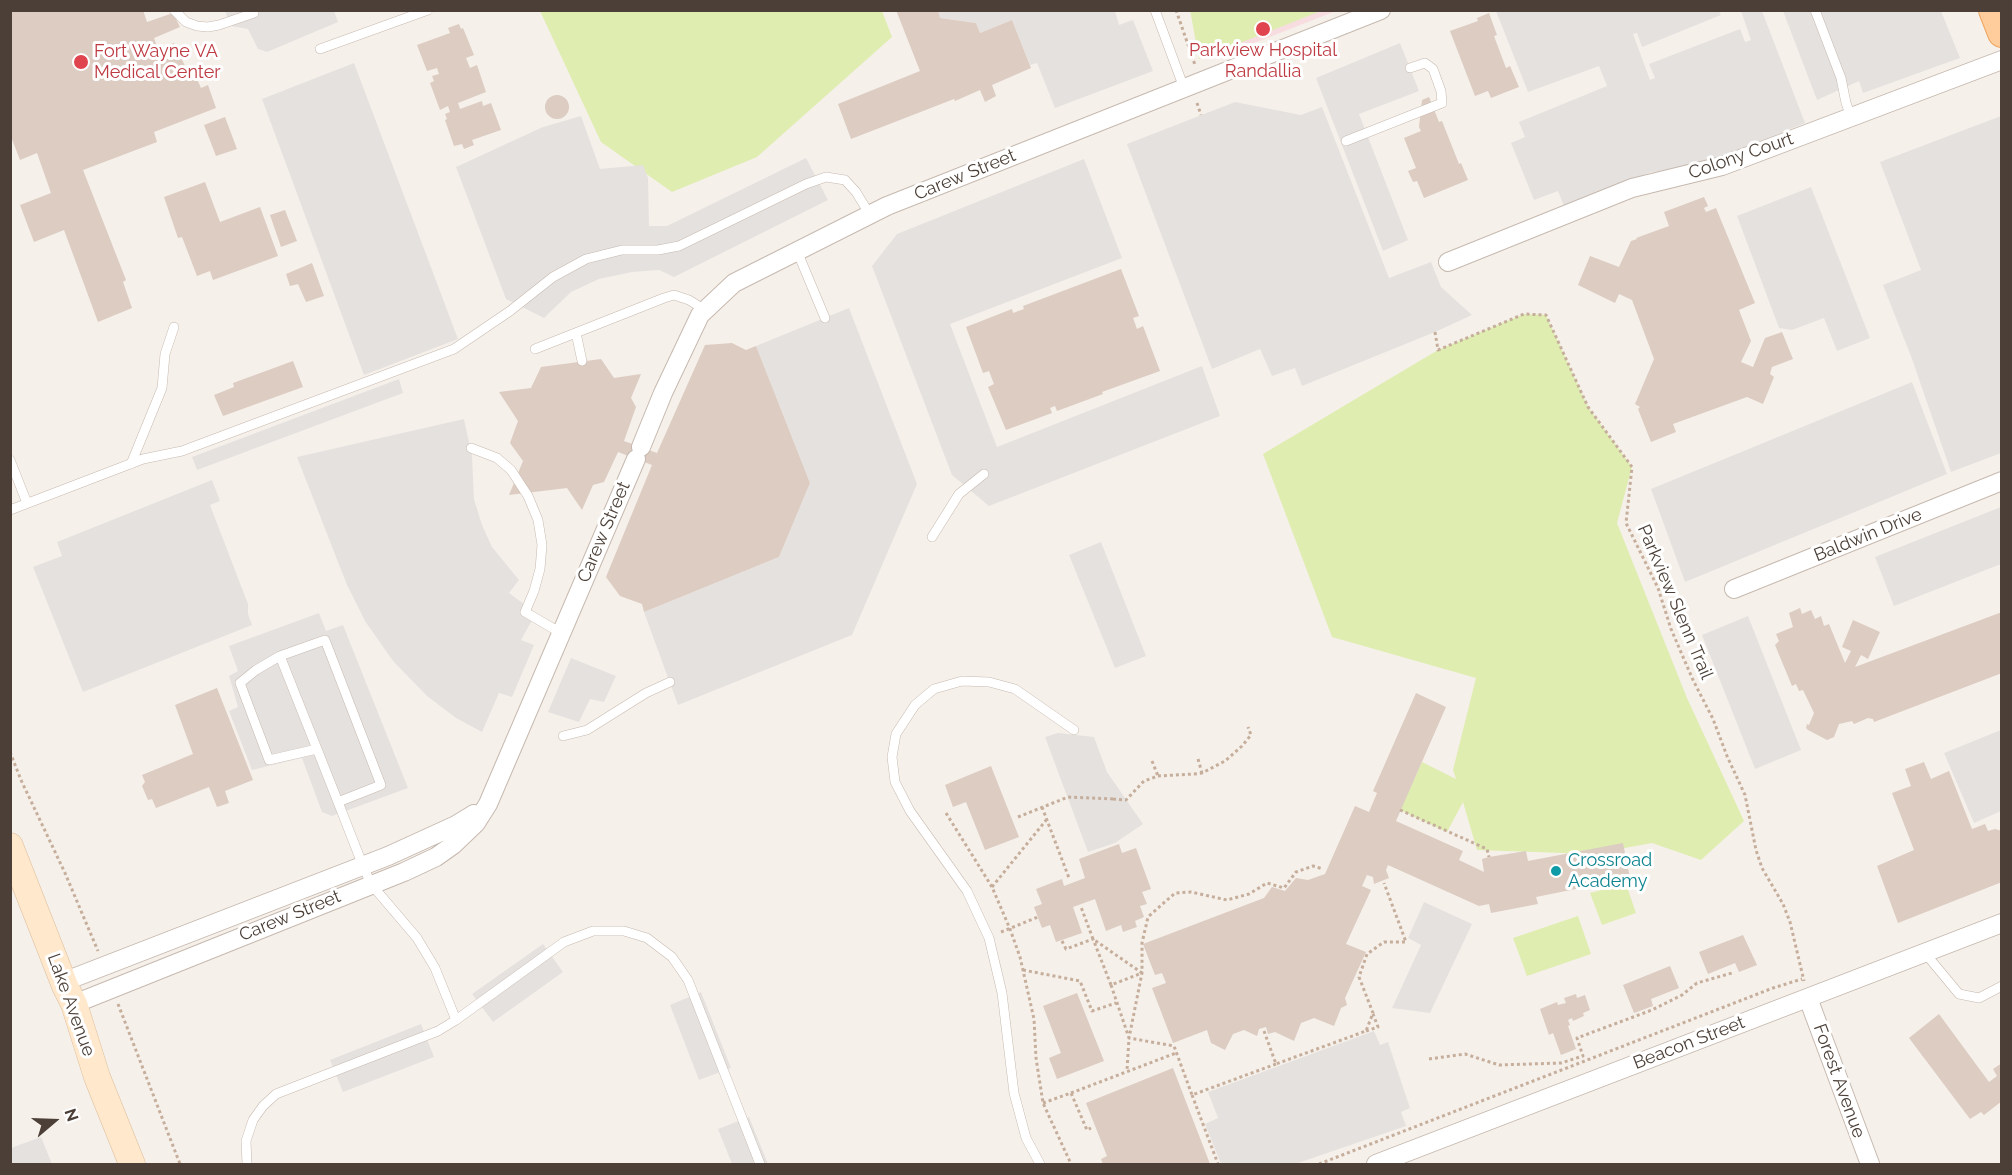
<!DOCTYPE html>
<html>
<head>
<meta charset="utf-8">
<style>
  body { margin:0 }
  #map { position:relative; width:2012px; height:1175px; overflow:hidden; background:#f6f0ea; font-family:Raleway,sans-serif }
  canvas { display:block }
  .frame { position:absolute; inset:0; border:12px solid #4b3f37; pointer-events:none }
  .north { position:absolute; left:24px; top:1091px; width:60px; height:60px; -webkit-text-stroke:4px #fff; paint-order:stroke; rotate:71deg; font-size:16px; font-weight:700; line-height:24px; text-align:center; color:#4b3f37 }
  .north::after { content:''; display:block; margin:auto; width:21px; height:27px; background:#4b3f37; clip-path:polygon(50% 0,100% 100%,50% 72%,0 100%) }
</style>
</head>
<body>
<div id="map">
<canvas width="2012" height="1175"></canvas>
<div class="frame"></div>
<div class="north">N</div>
</div>
<script>
const g = document.querySelector('canvas').getContext('2d');
g.lineJoin = 'round';
function fillPath(path, color) { g.fillStyle = color; g.fill(path, 'evenodd'); }
const toPath = rows => new Path2D(rows.map(r => 'M' + r).join(''));
function trace(path, color, width, dash) { g.strokeStyle = color; g.lineWidth = width; g.lineCap = dash ? 'butt' : 'round'; g.setLineDash(dash || []); g.stroke(path); }
function drawText(font, color, halo, rows, align = 'center') {
  g.font = font + ' Raleway,sans-serif'; g.lineWidth = 6; g.setLineDash([]); g.textBaseline = 'middle'; g.strokeStyle = halo; g.fillStyle = color; for (const [text, x, y, turn = 0] of rows) {
    g.save(); g.translate(x, y); g.rotate((+turn || 0) * Math.PI / 180); g.textAlign = isNaN(turn) ? turn : align; if (halo) g.strokeText(text, 0, 0); g.fillText(text, 0, 0); g.restore();
  }
}
const medical = toPath([
  [1230,10,1336,11,1244,47]
]);
const green = toPath([
  [1190,10,1321,10,1321,11,1199,59],
  [540,11,882,11,892,37,757,157,672,192,601,142],
  [1524,314,1546,315,1588,407,1632,467,1617,523,1687,698,1744,821,1701,860,1652,843,1592,854,1477,850,1463,802,1447,832,1400,810,1422,762,1456,779,1453,770,1476,678,1332,637,1263,454,1438,350],
  [1626,884,1636,913,1602,925,1590,893],
  [1578,916,1591,954,1527,976,1513,938]
]);
const parking = toPath([
  [225,11,334,11,338,22,267,52,258,49,248,29,231,26],
  [938,11,1115,11,1119,25,1133,20,1153,71,1055,108,1037,63,1030,65,1012,20,980,33,976,23,940,18],
  [1496,11,1719,11,1721,15,1642,47,1637,33,1633,34,1650,80,1655,78,1649,64,1740,29,1745,42,1751,40,1741,11,1762,11,1805,123,1695,167,1651,172,1564,206,1558,191,1534,200,1511,143,1525,137,1519,122,1607,86,1599,66,1528,92],
  [1783,11,1941,11,1960,58,1863,93,1859,81,1817,100],
  [1400,43,1419,91,1359,114,1408,240,1383,251,1316,78],
  [354,63,458,339,364,375,262,99],
  [1235,102,1301,115,1322,107,1389,278,1431,262,1441,287,1472,315,1435,332,1302,386,1295,368,1272,376,1260,349,1212,369,1127,144],
  [581,116,600,169,643,165,648,178,649,226,667,226,806,158,828,200,674,277,659,270,632,272,599,279,571,292,544,318,506,299,456,167,543,127],
  [2001,116,2001,453,1951,472,1912,359,1883,285,1921,270,1880,162],
  [1084,159,1122,258,950,324,997,447,1202,366,1220,416,989,506,952,475,872,266,897,234],
  [1811,187,1870,338,1837,351,1824,318,1792,330,1779,328,1737,216],
  [849,308,917,484,852,635,678,705,644,612,779,557,810,483,756,346],
  [399,379,403,393,197,470,192,457],
  [1912,382,1947,474,1685,582,1651,489],
  [464,419,472,456,474,499,482,525,492,547,519,580,509,593,536,613,521,640,534,645,512,697,499,693,482,732,456,718,427,696,393,661,365,621,347,585,297,457],
  [212,480,220,501,210,505,248,604,248,614,252,625,83,692,33,567,62,556,57,542],
  [2001,507,2001,564,1894,606,1875,557],
  [1101,542,1146,656,1115,668,1069,555],
  [319,613,326,631,343,625,408,788,332,816,322,812,302,758,252,770,229,711,238,707,229,676,238,671,229,646],
  [1748,616,1801,750,1755,769,1702,635],
  [571,658,616,676,604,702,590,699,579,722,548,712],
  [2001,730,2001,811,1974,823,1944,753],
  [1058,733,1094,737,1107,772,1143,824,1115,843,1088,852,1045,737],
  [1424,902,1472,924,1430,1013,1392,1008,1421,945,1408,938],
  [543,944,563,972,493,1022,472,994],
  [701,992,731,1068,699,1080,670,1005],
  [421,1024,434,1057,343,1092,330,1060],
  [1374,1031,1380,1045,1388,1042,1410,1108,1401,1112,1406,1126,1295,1164,1221,1164,1205,1124,1218,1118,1208,1092],
  [749,1117,768,1164,732,1164,718,1129],
  [41,1137,52,1164,11,1164,11,1148]
]);
const building = toPath([
  [10,10,143,10,147,22,173,13,180,27,154,38,158,49,174,43,186,68,191,66,201,88,208,85,216,108,154,132,157,142,83,170,126,280,123,282,132,308,98,322,64,230,34,242,20,205,51,193,37,153,20,160,10,134],
  [896,10,938,10,940,18,976,23,980,33,1012,20,1031,68,992,85,996,96,985,102,980,90,955,101,954,99,851,139,838,104,920,71],
  [1489,13,1497,35,1494,36,1506,68,1510,66,1519,87,1491,98,1488,91,1475,96,1450,31,1478,21,1477,18],
  [459,24,461,29,463,28,474,55,466,58,470,68,477,65,486,92,458,103,460,109,482,101,483,106,491,103,501,130,472,140,474,145,464,149,462,144,454,146,445,120,447,119,445,114,450,112,448,106,440,110,430,83,434,81,432,76,439,74,437,68,427,71,417,45,450,33,448,28],
  '545 107a12 12 0 1 1 24 0a12 12 0 1 1-24 0Z',
  [1429,97,1439,122,1442,121,1459,164,1461,163,1468,180,1424,198,1417,181,1413,182,1408,171,1416,168,1404,138,1421,131,1419,127,1422,100],
  [225,117,237,149,216,156,204,125],
  [205,182,220,222,260,207,278,256,213,280,210,271,197,276,182,237,178,238,164,197],
  [1704,197,1708,206,1704,208,1706,212,1716,208,1755,303,1739,310,1751,341,1741,362,1753,367,1765,338,1782,332,1793,359,1772,367,1770,374,1774,377,1763,404,1747,397,1673,424,1676,432,1651,442,1638,409,1640,407,1635,404,1654,359,1632,300,1619,294,1615,303,1578,285,1590,256,1619,267,1631,241,1637,239,1636,238,1669,226,1664,212],
  [285,210,297,241,281,247,270,215],
  [312,263,324,296,306,302,298,284,290,286,286,274],
  [1121,269,1139,316,1133,318,1137,329,1143,326,1160,371,1113,388,1102,392,1103,394,1057,411,1055,406,1050,408,1052,413,1006,430,988,387,994,384,989,371,983,373,966,327,1012,309,1013,313,1024,309,1023,306],
  [732,343,746,350,756,346,810,483,779,557,644,612,642,604,620,596,606,577,652,465,618,452,604,482,593,485,582,510,567,488,509,495,523,461,510,443,518,421,499,392,531,388,541,367,601,359,614,378,641,374,631,398,636,407,624,441,657,453,705,345],
  [293,361,303,387,223,416,214,395,234,387,233,383],
  [1800,608,1802,614,1811,610,1815,619,1821,616,1824,626,1829,624,1845,663,1851,651,1842,647,1853,620,1880,632,1868,659,1861,655,1855,667,2002,612,2002,673,1874,722,1873,719,1868,718,1854,724,1852,721,1839,724,1834,737,1827,740,1808,730,1806,728,1807,724,1809,725,1814,713,1803,690,1799,691,1796,684,1792,686,1775,645,1779,641,1776,634,1793,627,1789,613],
  [217,688,253,780,225,791,229,803,217,807,209,787,156,808,152,799,148,800,142,786,145,782,142,775,193,754,175,705],
  [1416,693,1446,707,1396,821,1463,851,1459,860,1484,872,1482,859,1489,857,1526,851,1528,861,1623,843,1630,878,1536,897,1538,904,1491,913,1489,904,1479,906,1388,865,1386,870,1389,878,1374,884,1373,877,1367,875,1362,886,1371,890,1346,944,1366,952,1345,998,1347,1005,1341,1008,1334,1026,1314,1018,1301,1023,1294,1041,1275,1032,1268,1034,1266,1027,1259,1029,1257,1036,1244,1030,1233,1034,1225,1050,1211,1043,1207,1030,1173,1043,1152,988,1166,983,1162,973,1155,975,1143,944,1264,898,1272,887,1285,891,1296,878,1308,880,1325,874,1355,806,1369,812,1377,793,1373,791],
  [1924,762,1931,779,1949,771,1972,829,1985,824,1988,831,1995,829,2002,831,2002,882,1898,923,1877,866,1914,850,1892,793,1911,786,1905,769],
  [991,766,1019,837,985,850,966,802,953,807,945,785],
  [1119,844,1122,853,1136,848,1151,889,1142,892,1147,904,1140,906,1144,917,1135,921,1137,927,1123,932,1121,925,1106,931,1095,899,1073,907,1082,933,1056,942,1050,925,1042,928,1034,907,1042,904,1036,889,1062,879,1064,886,1085,878,1079,859],
  [1743,935,1757,965,1739,972,1735,963,1708,974,1699,952],
  [1670,966,1679,988,1651,999,1653,1006,1634,1013,1623,985],
  [1077,993,1104,1061,1057,1079,1049,1058,1061,1053,1043,1006],
  [1576,994,1577,998,1585,995,1590,1010,1583,1013,1584,1016,1573,1021,1572,1018,1568,1020,1570,1025,1568,1026,1576,1049,1561,1055,1553,1033,1549,1035,1540,1009,1557,1002,1558,1005,1566,1003,1564,998],
  [1939,1014,1989,1082,1997,1076,1993,1069,2002,1063,2002,1101,1984,1115,1981,1112,1970,1119,1909,1038],
  [1173,1068,1210,1164,1103,1164,1101,1159,1107,1156,1086,1103]
]);
const path = toPath([
  [1176,10,1195,65],
  [1197,103,1201,115],
  [1435,332,1438,350,1524,314,1546,315,1588,407,1632,467,1626,523,1658,588,1671,629,1693,680,1713,719,1727,756,1745,795,1756,850,1762,868,1783,904,1790,922,1804,981],
  [10,752,21,780,65,873,98,951],
  [1198,759,1202,773],
  [1152,761,1158,776],
  [1113,799,1126,800,1144,781,1158,776,1194,774,1202,773,1225,761,1242,746,1251,735,1248,727],
  [1042,807,1069,878],
  [1400,810,1487,849,1489,857],
  [946,813,992,887,1010,929,1020,957,1034,1019,1036,1058,1043,1103,1071,1164],
  [1018,817,1068,797,1115,799],
  [992,887,1047,819],
  [1001,932,1038,917],
  [1062,941,1066,949,1093,939,1111,985,1142,973,1093,939,1081,907],
  [1023,970,1080,981,1092,1011,1116,1003],
  [1111,985,1129,1038,1127,1070],
  [118,1004,180,1164],
  [1264,1031,1276,1064,1366,1031,1373,1013,1359,977,1367,954,1384,942,1406,942,1384,883],
  [1366,1031,1378,1027,1373,1014],
  [1429,1059,1465,1054,1499,1065,1561,1063,1583,1056,1577,1038,1652,1010,1682,995,1697,983,1732,973],
  [1276,1064,1192,1095,1174,1046,1129,1038,1142,973,1142,943,1148,917,1175,893,1191,892,1227,900,1249,894,1267,883,1284,888,1296,872,1313,866,1323,869],
  [1071,1093,1176,1053],
  [1192,1095,1218,1164],
  [1043,1103,1071,1093,1087,1130,1091,1128],
  [1319,1164,1773,988,1802,979]
]);
const service = toPath([
  [174,10,186,22,197,26,208,27,219,25,254,13],
  [1155,10,1184,88],
  [1815,10,1841,78,1846,103,1851,117],
  [320,49,428,10],
  [1346,141,1442,103,1441,91,1433,69,1425,63,1410,68],
  [797,251,825,318],
  [576,333,582,361],
  [535,349,664,298,674,295,689,300,705,310],
  [471,448,497,458,511,470,528,496,538,520,542,545,540,569,534,591,525,612,561,633],
  [10,460,27,503],
  [131,464,162,388,165,354,174,327],
  [10,510,143,459,182,451,454,349,510,311,553,277,586,259,622,250,658,250,679,246,806,184,826,177,845,180,856,192,870,215],
  [932,537,959,494,984,474],
  [280,656,256,670,240,683,269,760,317,749],
  [563,736,587,730,646,693,670,682],
  [1925,953,1959,994,1979,998,2002,986],
  [456,1020,564,942,593,931,624,931,647,938,672,957,688,980,760,1164],
  [247,1164,246,1141,253,1120,263,1106,276,1094,438,1031,456,1020,435,968,417,938,371,884,363,866,338,802,317,749,280,656,325,640,381,785,338,802],
  [1040,1164,1026,1138,1014,1093,1002,993,989,938,967,891,910,811,895,782,892,757,896,734,915,705,934,689,962,681,989,682,1015,689,1074,730]
]);
const minor = toPath([
  [1448,262,1632,188,1722,166,2002,60],
  [641,447,663,393,700,315,734,283,887,206,1381,10],
  [1734,589,2002,481],
  [63,982,388,856,456,825,474,814],
  [1808,998,1870,1164],
  [74,1004,404,872,436,857,453,845,476,823,488,804,636,459],
  [1376,1164,2002,923]
]);
const secondary = toPath([
  [10,846,65,986,74,1004,97,1077,132,1164]
]);
const primary = toPath([
  [1993,10,2002,33]
]);
const markers = [
  [1263,29,8,"#e0444e"],
  [81,62,8,"#e0444e"],
  [1556,871,6,"#0f9aa8"]
];
const healthNames = [
  ["Parkview Hospital",1263,51],
  ["Randallia",1263,72],
  ["Fort Wayne VA",94,52,"left"],
  ["Medical Center",94,73,"left"]
];
const streetNames = [
  ["Colony Court",1741,156,-19],
  ["Carew Street",965,175,-22],
  ["Carew Street",604,532,-67],
  ["Baldwin Drive",1868,535,-22],
  ["Parkview Slenn Trail",1675,602,67],
  ["Carew Street",290,916,-22],
  ["Lake Avenue",71,1005,70],
  ["Beacon Street",1689,1043,-21],
  ["Forest Avenue",1839,1081,70]
];
const cultureNames = [
  ["Crossroad",1568,861],
  ["Academy",1568,882]
];
fillPath(medical, '#f7dde0');
fillPath(green, '#dfedb1');
fillPath(parking, '#e5e1df');
fillPath(building, '#dcccc2');
trace(service, '#c6b9af', 10);
trace(minor, '#c6b9af', 20);
trace(secondary, '#dcbc99', 27);
trace(primary, '#eda561', 30);
trace(path, '#c6ae9c', 3, [3, 3]);
trace(service, '#fff', 9);
trace(minor, '#fff', 18);
trace(secondary, '#ffe8cc', 26);
trace(primary, '#ffcd9b', 28);
for (const [x, y, r, color] of markers) { const dot = new Path2D(); dot.arc(x, y, r, 0, 2 * Math.PI); g.fillStyle = color; g.fill(dot); trace(dot, '#fff', 2); }
drawText('18px', '#be3a42', '#fff', healthNames);
drawText('18px', '#4b3f37', '#fff', streetNames);
drawText('18px', '#0d838f', '#fff', cultureNames, 'left');
</script>
</body>
</html>
